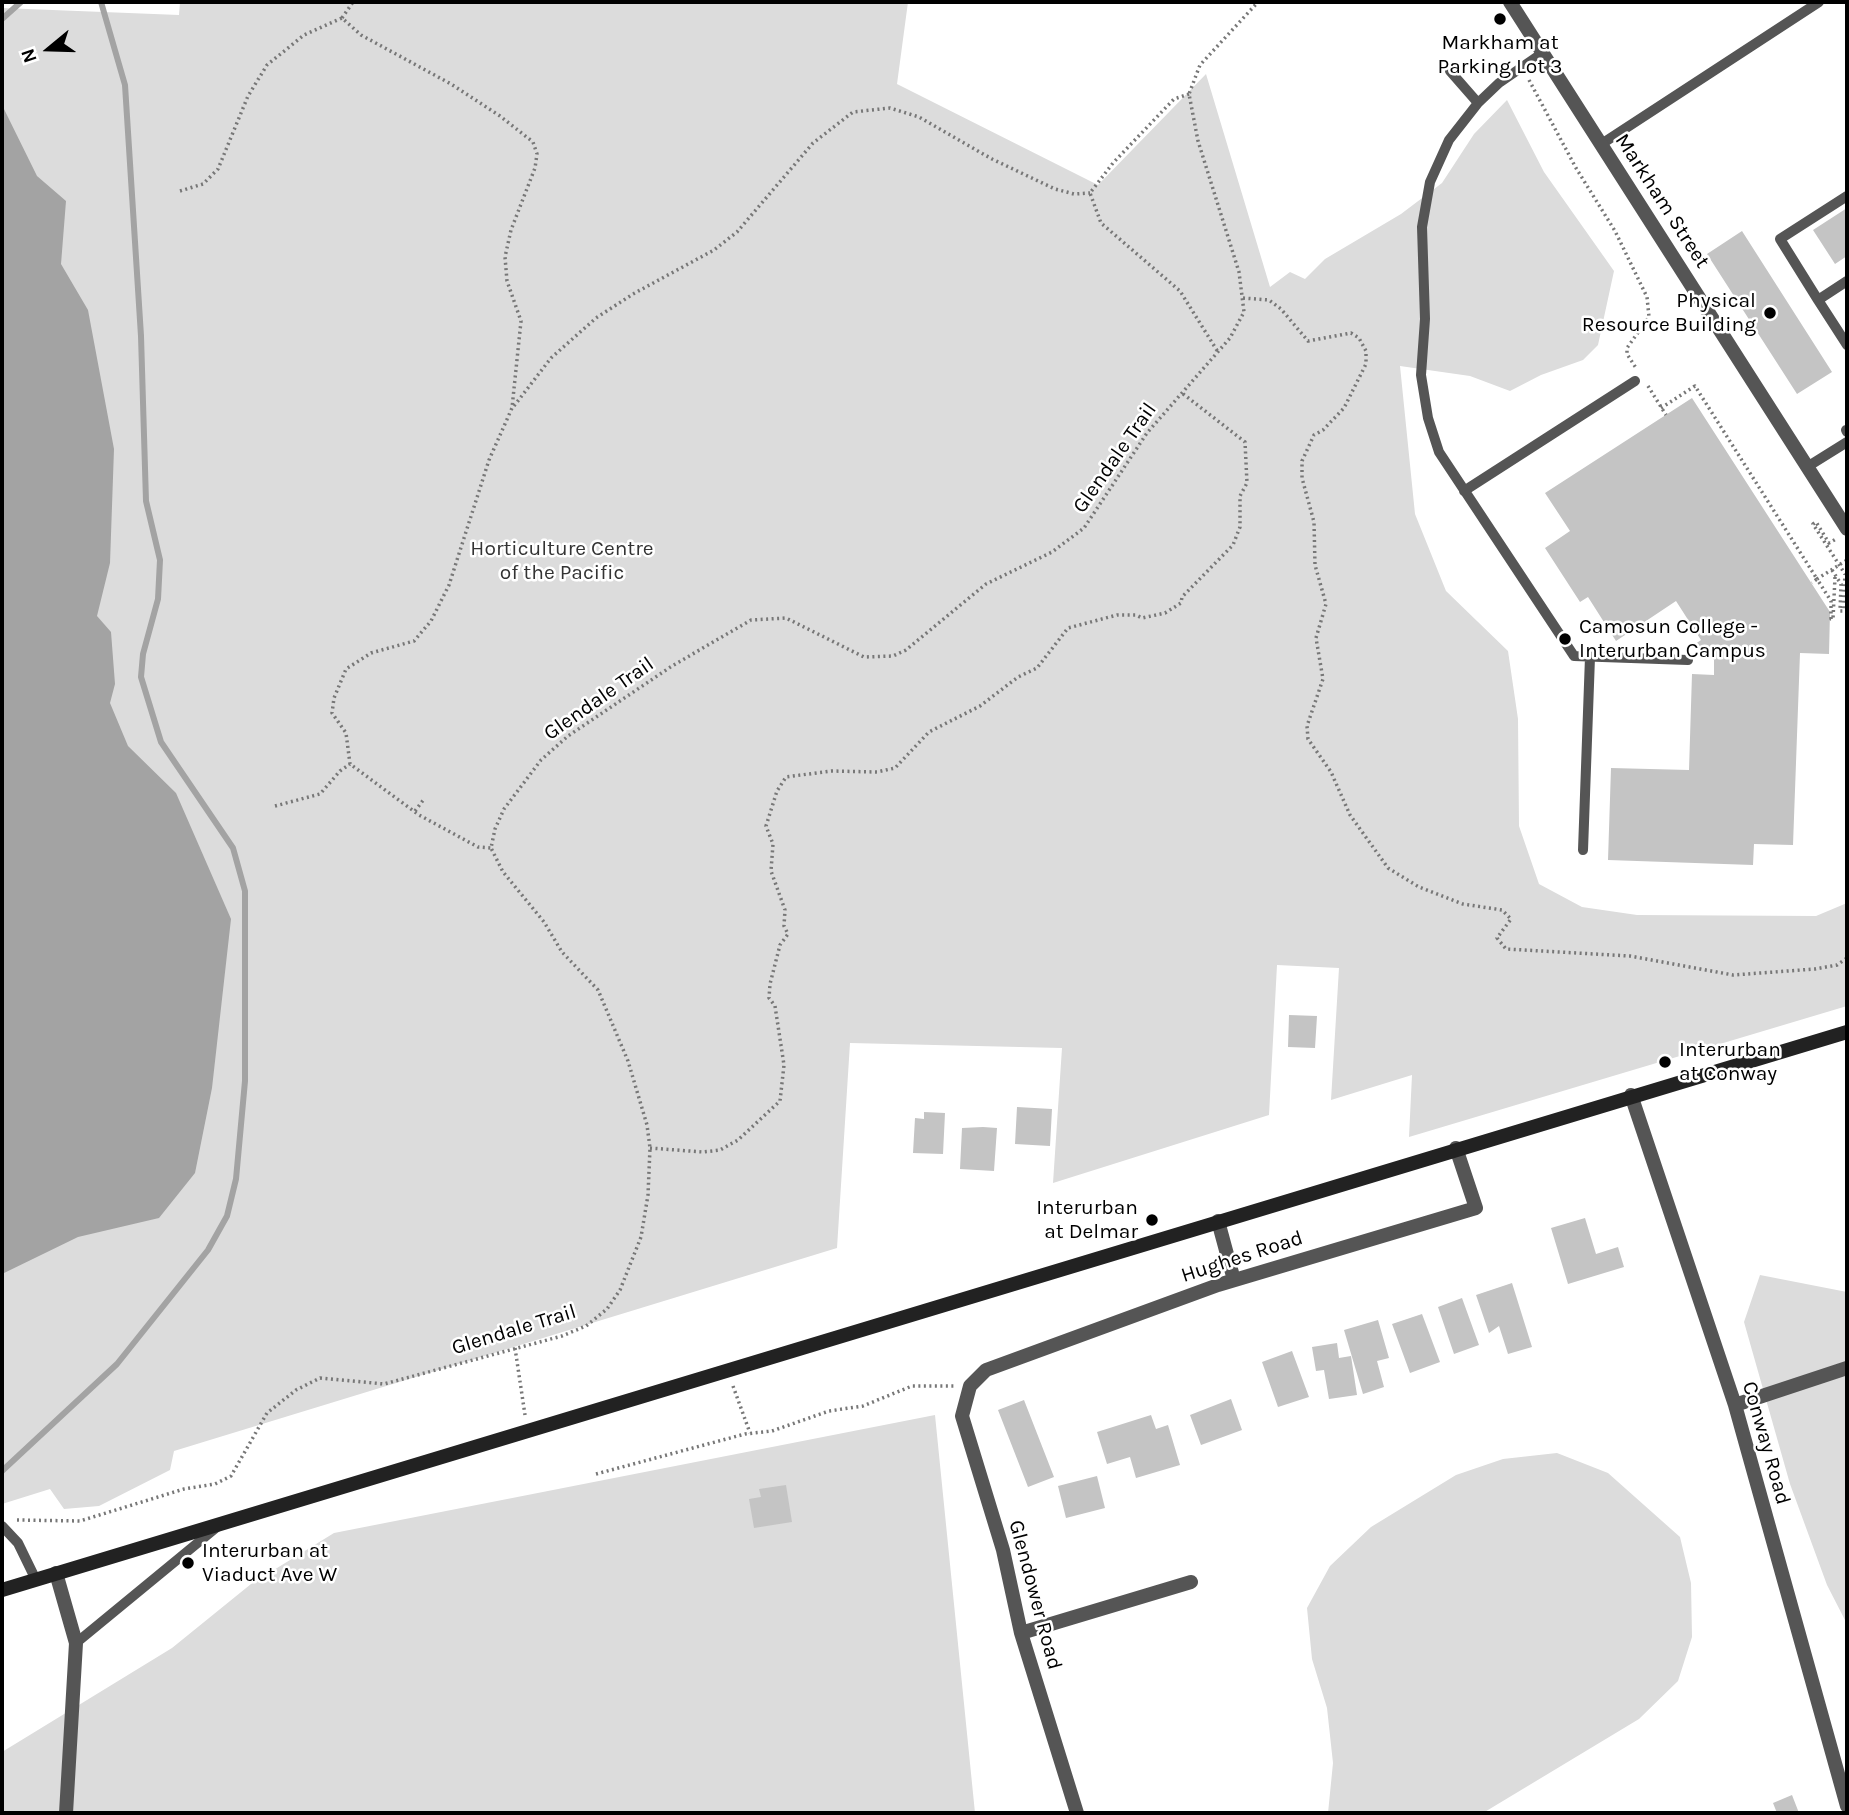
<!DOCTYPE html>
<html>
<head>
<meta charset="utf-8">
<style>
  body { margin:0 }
  #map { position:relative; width:1849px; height:1815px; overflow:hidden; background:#fff; font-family:Karla,sans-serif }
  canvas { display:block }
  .frame { position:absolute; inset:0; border:4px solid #000; pointer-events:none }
  .north { position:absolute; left:14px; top:14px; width:70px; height:70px; -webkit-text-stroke:5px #fff; paint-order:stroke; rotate:251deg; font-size:19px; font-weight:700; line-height:28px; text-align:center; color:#000 }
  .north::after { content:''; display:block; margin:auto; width:24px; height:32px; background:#000; clip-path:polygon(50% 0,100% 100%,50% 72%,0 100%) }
</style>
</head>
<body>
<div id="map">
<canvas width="1849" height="1815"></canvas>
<div class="frame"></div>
<div class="north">N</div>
</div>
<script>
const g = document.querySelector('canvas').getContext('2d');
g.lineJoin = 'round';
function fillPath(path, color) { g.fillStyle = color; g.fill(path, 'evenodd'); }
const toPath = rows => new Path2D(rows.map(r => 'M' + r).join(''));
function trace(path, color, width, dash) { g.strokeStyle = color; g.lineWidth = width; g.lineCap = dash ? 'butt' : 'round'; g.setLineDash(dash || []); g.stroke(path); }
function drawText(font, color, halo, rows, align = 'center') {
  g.font = font + ' Karla,sans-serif'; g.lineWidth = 5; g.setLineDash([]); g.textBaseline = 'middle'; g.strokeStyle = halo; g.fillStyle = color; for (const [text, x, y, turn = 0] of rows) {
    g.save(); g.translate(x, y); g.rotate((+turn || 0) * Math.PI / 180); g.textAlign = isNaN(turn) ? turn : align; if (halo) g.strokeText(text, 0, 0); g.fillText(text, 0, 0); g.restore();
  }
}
const green = toPath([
  [180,2,908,2,897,84,1098,185,1206,74,1270,287,1290,272,1305,279,1325,259,1401,214,1442,183,1474,134,1507,100,1544,172,1614,271,1598,345,1583,360,1541,375,1510,391,1470,376,1400,366,1415,514,1446,591,1508,651,1518,719,1519,826,1539,884,1582,907,1637,915,1816,916,1847,903,1847,1006,1409,1137,1412,1075,1331,1100,1339,968,1277,965,1269,1115,1053,1183,1062,1048,850,1043,837,1248,174,1451,170,1470,99,1506,64,1509,50,1489,2,1504,2,8,179,15],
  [1760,1275,1847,1292,1847,1624,1827,1585,1790,1484,1744,1322],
  [935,1415,975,1813,2,1813,2,1752,172,1648,251,1584,334,1533],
  [1557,1453,1608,1473,1680,1537,1691,1583,1692,1637,1678,1681,1639,1719,1483,1813,1328,1813,1333,1763,1327,1708,1312,1659,1307,1608,1330,1566,1371,1527,1456,1475,1503,1459]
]);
const water = toPath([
  [2,105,37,176,66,201,61,264,88,310,114,449,110,563,97,616,111,632,115,684,110,703,128,746,176,793,231,919,212,1088,195,1173,159,1218,78,1237,2,1274]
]);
const stream = toPath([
  [2,19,21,2],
  [2,1471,117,1364,208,1250,227,1216,236,1179,245,1081,245,891,233,848,161,742,141,677,143,654,158,599,160,560,146,501,141,336,125,85,101,2]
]);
const building = toPath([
  [1847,208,1847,256,1835,264,1813,230],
  [1742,231,1832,372,1797,394,1707,254],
  [1692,398,1830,612,1829,654,1800,653,1793,845,1754,844,1753,865,1608,860,1611,768,1689,770,1692,674,1714,675,1714,660,1706,648,1691,647,1701,640,1676,601,1616,641,1588,597,1580,602,1545,548,1570,531,1545,493],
  [1289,1015,1317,1016,1315,1048,1288,1047],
  [1017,1107,1052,1109,1050,1146,1015,1144],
  [924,1112,945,1113,943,1154,913,1153,915,1118,924,1119],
  [983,1127,997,1128,994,1171,960,1169,962,1128],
  [1585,1218,1596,1254,1618,1247,1624,1267,1568,1284,1551,1228],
  [1512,1283,1532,1347,1508,1354,1499,1326,1489,1333,1476,1295],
  [1462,1298,1479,1345,1454,1354,1438,1307],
  [1422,1314,1440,1362,1410,1373,1392,1324],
  [1378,1320,1389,1358,1377,1361,1384,1387,1363,1394,1344,1330],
  [1337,1343,1339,1358,1351,1356,1357,1395,1329,1399,1324,1370,1316,1371,1312,1347],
  [1292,1351,1309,1397,1278,1407,1262,1362],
  [1231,1399,1242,1430,1201,1445,1190,1415],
  [1024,1400,1054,1477,1028,1487,998,1410],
  [1151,1415,1156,1429,1168,1425,1180,1465,1136,1478,1130,1457,1107,1464,1097,1432],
  [1097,1476,1105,1508,1066,1518,1058,1486],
  [786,1485,792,1522,754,1528,749,1499,761,1497,759,1489],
  [1792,1795,1799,1813,1777,1813,1773,1803]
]);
const path = toPath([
  [342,18,353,2],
  [1529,80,1576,168,1615,231,1647,297,1649,317,1627,348,1627,354,1636,368],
  [1189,94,1174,99,1113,163,1090,193,1101,223,1180,291,1218,352],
  [180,191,203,184,218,169,248,96,267,65,304,35,342,18,361,35,451,84,500,116,533,142,537,154,535,168,511,230,505,257,507,281,521,321,512,408,489,460,449,585,431,621,414,641,371,653,346,669,334,698,332,713,346,733,350,764,419,815,478,847,491,848],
  [1243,298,1269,300,1281,309,1308,341,1351,333,1359,338,1366,351,1366,364,1344,408,1323,430,1314,435,1302,461,1302,478,1314,522,1315,565,1326,604,1316,638,1323,679,1307,726,1308,739,1331,772,1350,815,1388,868,1419,887,1463,904,1502,910,1511,919,1497,938,1506,949,1630,956,1733,975,1815,969,1837,965,1847,958],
  [1648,386,1666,415],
  [514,406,551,358,596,318,633,294,714,250,737,232,813,143,853,112,890,108,919,117,992,159,1055,189,1074,194,1090,193],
  [1661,408,1695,386,1817,579,1812,583],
  [1832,570,1841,584,1840,611,1843,611,1845,574,1813,524,1816,522,1829,543,1836,539],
  [1835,577,1833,619,1831,619,1831,601,1817,579,1847,560],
  [275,806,320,794,340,771,350,764],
  [415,811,424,799],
  [650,1148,703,1152,720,1150,738,1140,780,1101,784,1065,775,1006,769,998,770,984,780,945,788,934,784,926,785,910,771,871,773,844,766,826,777,791,786,777,831,771,877,772,895,768,929,732,980,706,1018,677,1037,668,1068,628,1117,615,1136,615,1142,618,1165,613,1181,603,1182,597,1233,545,1240,527,1240,496,1247,483,1245,442,1182,393],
  [515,1348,525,1415],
  [733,1386,750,1433],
  [596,1474,745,1434,772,1431,829,1411,863,1406,912,1386,954,1386],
  [17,1520,80,1521,184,1489,215,1484,231,1476,267,1413,296,1390,320,1378,384,1384,562,1336,586,1326,607,1309,620,1290,641,1237,648,1195,650,1148,647,1125,628,1061,598,990,562,952,544,922,503,872,491,848,495,829,504,809,541,760,568,736,672,666,751,620,786,618,864,657,893,656,906,650,986,584,1052,552,1084,528,1147,433,1230,338,1244,312,1239,272,1198,141,1189,94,1200,65,1258,2]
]);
const service = toPath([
  [1541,54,1499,83,1478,103,1449,140,1430,182,1422,227,1425,319,1421,375,1428,418,1439,452,1574,656,1688,660],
  [1450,71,1478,103],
  [1600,145,1819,2],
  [1847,281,1818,300,1847,345],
  [1818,300,1780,239,1847,196],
  [1846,430,1847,432],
  [1807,467,1847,442],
  [1464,491,1635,381],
  [1583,850,1590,657],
  [2,1526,18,1543,36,1580],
  [76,1643,217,1527]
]);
const minor = toPath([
  [1510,2,1847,529],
  [1631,1095,1735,1405,1847,1806],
  [1218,1221,1234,1280],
  [1735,1405,1847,1368],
  [56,1573,76,1643,66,1813],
  [1021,1633,1191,1582],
  [1077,1813,1021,1633,1003,1550,962,1416,970,1386,986,1370,1218,1285,1476,1208,1456,1148]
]);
const secondary = toPath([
  [2,1590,1847,1032]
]);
const markers = [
  [1500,19,7,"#000"],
  [1770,313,7,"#000"],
  [1565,639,7,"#000"],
  [1665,1062,7,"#000"],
  [1152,1220,7,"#000"],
  [188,1563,7,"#000"]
];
const poiNames = [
  ["Markham at",1500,43,"center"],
  ["Parking Lot 3",1500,67,"center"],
  ["Physical",1756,301,"right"],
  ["Resource Building",1756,325,"right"],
  ["Camosun College -",1579,627],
  ["Interurban Campus",1579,651],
  ["Interurban",1679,1050],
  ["at Conway",1679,1074],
  ["Interurban",1138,1208,"right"],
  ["at Delmar",1138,1232,"right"],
  ["Interurban at",202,1551],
  ["Viaduct Ave W",202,1575]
];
const streetNames = [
  ["Markham Street",1662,201,57],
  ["Glendale Trail",1115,458,-55],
  ["Glendale Trail",599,699,-35],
  ["Hughes Road",1242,1257,-18],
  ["Glendale Trail",514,1330,-17],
  ["Conway Road",1766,1443,74],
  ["Glendower Road",1035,1595,75]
];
const parkNames = [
  ["Horticulture Centre",562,549],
  ["of the Pacific",562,573]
];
fillPath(green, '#dcdcdc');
fillPath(water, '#a3a3a3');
trace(stream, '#a3a3a3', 6);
fillPath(building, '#c4c4c4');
trace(path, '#777', 3.5, [2, 3.5]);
trace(service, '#555', 10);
trace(minor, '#555', 14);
trace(secondary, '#222', 14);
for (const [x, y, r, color] of markers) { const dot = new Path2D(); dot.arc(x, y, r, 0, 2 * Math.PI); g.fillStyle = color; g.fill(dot); trace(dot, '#fff', 2.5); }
drawText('21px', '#000', '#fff', poiNames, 'left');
drawText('21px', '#000', '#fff', streetNames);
drawText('21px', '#333', '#fff', parkNames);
</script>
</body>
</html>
